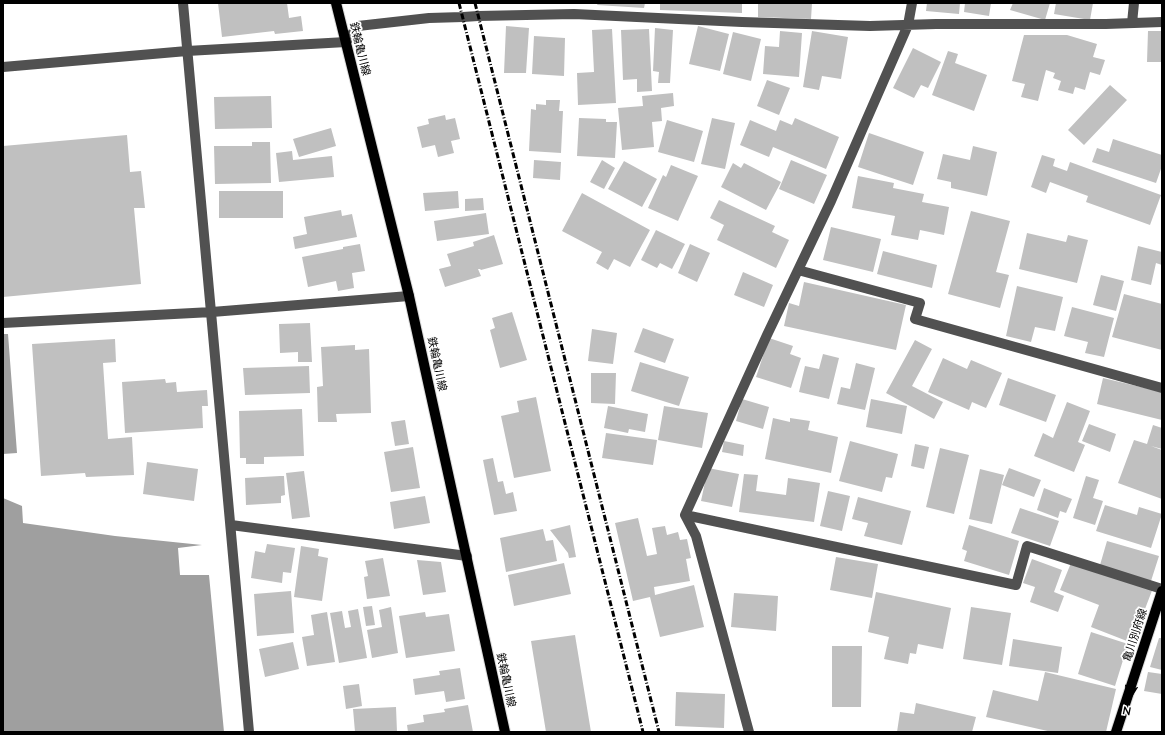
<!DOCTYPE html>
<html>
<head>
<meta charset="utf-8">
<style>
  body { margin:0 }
  #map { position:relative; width:1165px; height:735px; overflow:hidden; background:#fff; font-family:Lato,sans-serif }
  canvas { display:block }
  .frame { position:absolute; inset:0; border:4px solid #000; pointer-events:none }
  .north { position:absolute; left:1109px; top:679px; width:40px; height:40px; -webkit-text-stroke:3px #fff; paint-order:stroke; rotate:191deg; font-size:11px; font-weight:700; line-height:16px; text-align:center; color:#000 }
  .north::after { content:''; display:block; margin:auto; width:14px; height:18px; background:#000; clip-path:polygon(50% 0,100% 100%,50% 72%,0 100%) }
</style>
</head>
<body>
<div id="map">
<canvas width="1165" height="735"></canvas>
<div class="frame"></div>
<div class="north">N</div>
</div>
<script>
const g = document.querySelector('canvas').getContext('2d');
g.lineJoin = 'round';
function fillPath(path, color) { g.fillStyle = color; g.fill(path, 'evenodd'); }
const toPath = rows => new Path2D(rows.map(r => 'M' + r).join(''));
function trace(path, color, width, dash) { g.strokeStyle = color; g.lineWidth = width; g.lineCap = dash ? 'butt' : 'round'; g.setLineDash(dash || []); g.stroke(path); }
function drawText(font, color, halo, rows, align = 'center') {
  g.font = font + ' Lato,"Noto Sans JP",sans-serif'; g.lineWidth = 3.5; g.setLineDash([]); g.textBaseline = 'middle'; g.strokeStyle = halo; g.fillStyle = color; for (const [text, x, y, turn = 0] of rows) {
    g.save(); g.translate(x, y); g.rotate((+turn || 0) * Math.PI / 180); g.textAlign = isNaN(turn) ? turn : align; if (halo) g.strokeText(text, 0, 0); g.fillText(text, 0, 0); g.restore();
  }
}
const water = toPath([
  [3,334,8,334,17,453,3,454],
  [3,498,22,506,23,523,115,536,202,545,178,548,180,575,209,575,224,732,3,732]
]);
const building = toPath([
  [218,3,287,3,289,18,301,16,303,31,275,34,274,31,222,37],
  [598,3,645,3,644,8,597,5],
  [660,3,742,3,742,13,660,10],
  [758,3,812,3,811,19,758,17],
  [927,3,960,3,959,14,926,11],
  [965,3,991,3,989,16,964,12],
  [1013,3,1050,3,1045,20,1010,10],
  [1056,3,1093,3,1090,20,1054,14],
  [506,26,529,28,526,73,504,73],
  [698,26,729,34,720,71,689,64],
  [655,28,673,30,670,83,658,83,659,72,653,71],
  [612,29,616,103,578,105,577,73,594,72,592,30],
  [649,29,652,91,637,92,637,79,623,80,621,30],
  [780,31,802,33,799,77,763,74,765,46,779,47],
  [812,31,848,37,841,79,822,76,819,90,803,87],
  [1148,31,1162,31,1162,62,1147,62],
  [733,32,761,39,751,81,723,74],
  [1024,35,1067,35,1097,44,1093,57,1105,60,1100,75,1090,72,1085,90,1075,87,1073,94,1058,90,1061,81,1053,78,1055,73,1046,70,1038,101,1021,97,1025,84,1012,81],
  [534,36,565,38,564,76,532,74],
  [913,48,941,62,928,88,921,85,914,98,893,88],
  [948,51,958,54,955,63,987,75,974,111,932,95],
  [767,80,790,88,779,115,757,106],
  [1110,85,1127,100,1084,145,1068,130],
  [673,93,674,106,661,108,662,121,652,122,654,147,622,150,618,108,643,106,642,96],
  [271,96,272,128,215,129,214,97],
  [546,100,560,100,559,111,563,111,561,153,529,151,531,109,536,110,536,104,546,105],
  [445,115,446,120,455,118,460,139,451,141,454,153,438,157,435,145,422,148,417,127,429,124,428,119],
  [579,118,606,119,606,122,617,122,615,158,577,156],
  [712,118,735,123,725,169,701,164],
  [795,118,839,137,826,169,773,147,769,157,740,145,750,120,776,131,780,120,792,125],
  [667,120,703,131,694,162,658,152],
  [331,128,336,146,299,157,293,139],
  [869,133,924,152,913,185,858,167],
  [127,135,130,172,141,171,145,208,134,208,141,284,3,297,3,146],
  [1113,139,1162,155,1162,166,1156,183,1092,162,1097,148,1109,152],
  [252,142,270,142,271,183,215,184,214,146,252,146],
  [973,146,997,152,987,196,951,188,951,182,937,179,943,154,970,160],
  [292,151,293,160,332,156,334,177,279,182,276,153],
  [1042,155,1055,159,1053,166,1067,171,1070,162,1161,195,1150,225,1086,202,1088,196,1050,182,1046,193,1031,187],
  [534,160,561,162,560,180,533,178],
  [602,160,615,168,604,189,590,182],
  [791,160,827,175,814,204,779,189],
  [624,161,657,179,642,207,608,189],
  [733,163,741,168,744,163,781,182,766,210,721,187],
  [671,165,698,176,678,221,648,208,663,175,666,177],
  [858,176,894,183,893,188,924,194,922,202,949,207,944,235,920,230,918,240,891,235,895,216,852,208],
  [219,191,283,191,283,218,219,218],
  [458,191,459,208,425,211,423,193],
  [582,193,650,230,630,267,614,259,608,270,596,263,602,252,562,231],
  [483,198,484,210,465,211,465,199],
  [719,200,775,226,772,232,789,240,776,268,717,240,724,225,710,218],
  [341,210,342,216,352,214,357,237,295,249,293,237,307,234,304,217],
  [971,211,1010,221,996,272,1009,275,1000,308,948,294],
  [486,213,489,234,437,241,434,221],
  [831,227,881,239,873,272,823,260],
  [656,230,685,244,672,269,660,263,657,268,641,260],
  [1027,233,1066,242,1068,235,1088,240,1077,283,1019,269],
  [494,235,503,264,481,270,480,269,478,269,481,276,445,287,439,269,451,266,447,254,474,246,473,242],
  [360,244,365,271,352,273,354,288,338,291,336,281,308,287,302,257,343,249,343,247],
  [690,244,710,253,697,282,678,273],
  [1138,246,1162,252,1162,265,1156,263,1151,285,1131,280],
  [883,251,937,265,932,288,877,274],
  [743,272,773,285,764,307,734,295],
  [1101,275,1124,281,1116,311,1093,305],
  [804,282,906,305,896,350,784,326,789,303,799,306],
  [1017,286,1063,297,1055,331,1035,327,1031,342,1006,336],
  [1124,294,1162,304,1162,350,1112,337],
  [1072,307,1114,318,1104,357,1085,353,1088,342,1064,336],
  [512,312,527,360,500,368,490,330,495,328,492,318],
  [310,323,312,362,298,362,298,352,280,353,279,324],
  [643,328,674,339,665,363,634,352],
  [592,329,617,333,613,364,588,361],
  [769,338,793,346,790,354,801,358,791,388,756,377],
  [115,339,116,362,103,363,108,439,132,437,134,475,86,477,85,473,41,476,32,344],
  [915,340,932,349,912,386,943,402,934,419,886,393],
  [355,345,355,350,369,349,371,413,336,414,337,422,318,422,317,387,323,386,321,347],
  [823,354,839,358,829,399,799,392,805,366,819,369],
  [943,358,967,369,971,360,1002,373,986,408,972,402,969,410,928,392],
  [640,362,689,377,679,406,631,391],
  [856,363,875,368,865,410,837,404,841,387,850,389],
  [309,366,310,393,245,395,243,368],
  [591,373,616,373,615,404,591,403],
  [1008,378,1056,395,1046,422,999,405],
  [1103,378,1162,392,1162,420,1097,404],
  [165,379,166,383,176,382,177,392,207,390,208,406,202,406,203,428,125,433,122,382],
  [536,397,551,471,514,478,501,416,519,412,517,401],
  [742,399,769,407,763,429,736,421],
  [871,399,907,406,902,434,866,427],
  [1067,402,1090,411,1078,442,1085,445,1074,472,1034,456,1043,433,1053,438],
  [608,406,648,414,645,432,629,429,628,433,604,428],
  [664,406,708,413,702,448,658,440],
  [302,409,304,456,264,457,264,464,246,464,246,458,240,458,239,411],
  [773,418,790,422,790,418,810,421,808,430,838,437,831,473,765,459],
  [405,420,409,444,395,446,391,422],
  [1089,424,1116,434,1110,452,1082,441],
  [1153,425,1162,428,1162,449,1151,446,1162,450,1162,499,1118,483,1134,440,1147,444],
  [606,433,657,440,653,465,602,458],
  [724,441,744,445,743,456,722,452],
  [850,441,898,454,892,478,886,477,882,492,839,481],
  [915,444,929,447,924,469,911,466],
  [413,447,420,488,391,492,384,452],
  [940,448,969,455,954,514,926,507],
  [493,458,498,482,503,481,506,494,513,492,517,511,494,515,483,460],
  [147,462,198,469,194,501,143,494],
  [708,468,739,474,732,507,701,501],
  [1009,468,1041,480,1034,497,1002,485],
  [980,469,1004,475,992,524,969,519],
  [304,471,310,517,292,519,286,473],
  [744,474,758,475,756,491,786,495,788,478,820,483,814,522,739,512],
  [280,476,284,476,285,495,281,496,281,503,246,505,245,478],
  [1086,476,1099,480,1093,498,1103,501,1095,525,1073,518],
  [1044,488,1072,499,1066,513,1060,511,1058,518,1037,510],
  [828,491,850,496,842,531,820,526],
  [425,496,430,523,394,529,390,502],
  [858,497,911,511,902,545,864,536,868,523,852,519],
  [1105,505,1137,515,1139,507,1162,514,1151,548,1096,531],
  [1020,508,1059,521,1050,546,1011,533],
  [638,518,647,556,657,554,652,528,665,526,667,535,678,532,680,540,687,539,691,558,686,559,690,581,654,587,655,595,694,585,704,627,660,637,650,597,633,601,615,523],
  [570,525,576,557,569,558,568,553,550,530],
  [969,525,1019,541,1009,575,964,561,967,551,962,549],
  [543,529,546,541,553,540,557,561,506,572,500,538],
  [1107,541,1159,556,1151,581,1100,565],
  [267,544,295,548,291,573,283,572,282,583,251,578,255,551,265,553],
  [301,546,319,549,318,556,328,558,322,601,294,597],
  [836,557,878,564,872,598,830,590],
  [383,558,390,596,367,599,364,577,368,576,365,561],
  [1073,558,1153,588,1132,643,1091,627,1099,605,1060,590],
  [1032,559,1062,570,1054,592,1064,596,1058,612,1030,602,1035,587,1023,583],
  [417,560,441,562,446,592,423,595],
  [564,563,571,594,514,606,508,575],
  [291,591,294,633,257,636,254,594],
  [876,592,951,608,943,649,918,644,916,654,910,653,908,664,884,659,889,637,868,632],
  [734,593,778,596,776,631,731,627],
  [372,606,375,625,366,626,363,607],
  [391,607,398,653,372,658,367,630,382,627,379,610],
  [971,607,1011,613,1002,665,963,659],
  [358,609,367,658,339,663,330,613,342,611,345,628,351,627,348,611],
  [327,612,335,662,307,666,302,637,314,635,311,615],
  [425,612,426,617,449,614,455,651,406,658,399,616],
  [1091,632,1128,644,1115,686,1078,674],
  [575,635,591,732,546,732,531,641],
  [1159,638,1162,638,1162,670,1150,667],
  [1013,639,1062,647,1058,673,1009,666],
  [293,642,299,669,265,677,259,649],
  [832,646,862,646,861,707,832,707],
  [460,668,465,699,446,702,444,691,415,695,413,679,440,675,439,671],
  [1045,672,1116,689,1106,732,1052,732,986,717,993,690,1038,701],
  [1148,672,1162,674,1162,694,1144,691],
  [359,684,362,706,346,709,343,686],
  [676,692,725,694,724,728,675,726],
  [916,703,976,717,972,732,897,732,900,712,914,714],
  [468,705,473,732,408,732,407,725,424,722,423,715,445,712,444,709],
  [396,707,397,732,355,732,353,709]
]);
const minor = toPath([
  [183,3,249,732],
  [1132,23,1134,3],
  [3,67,187,51,346,42,358,26,429,18,463,17,478,16,574,14,742,22,870,26,936,24,1106,24,1162,22],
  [798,270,920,303,915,319,1162,388],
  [3,323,212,312,409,296],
  [685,515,1016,585,1027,546,1162,589],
  [231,525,467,556],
  [749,732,696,536,685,515,767,335,831,201,908,25,912,3]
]);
const major = toPath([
  [336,3,409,296,505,732],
  [1116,732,1162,591]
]);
const rail = toPath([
  [459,3,643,732],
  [475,3,659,732]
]);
const streetNames = [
  ["鉄輪亀川線",360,49,76],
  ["鉄輪亀川線",437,364,78],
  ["亀川別府線",1135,635,-72],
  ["鉄輪亀川線",506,680,78]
];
fillPath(water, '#9f9f9f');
fillPath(building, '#c0c0c0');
trace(major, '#dbdbdb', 12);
trace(minor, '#515151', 10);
trace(major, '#000', 10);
trace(rail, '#000', 3, [6, 2, 1, 2]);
drawText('11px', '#000', '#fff', streetNames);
</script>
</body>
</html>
